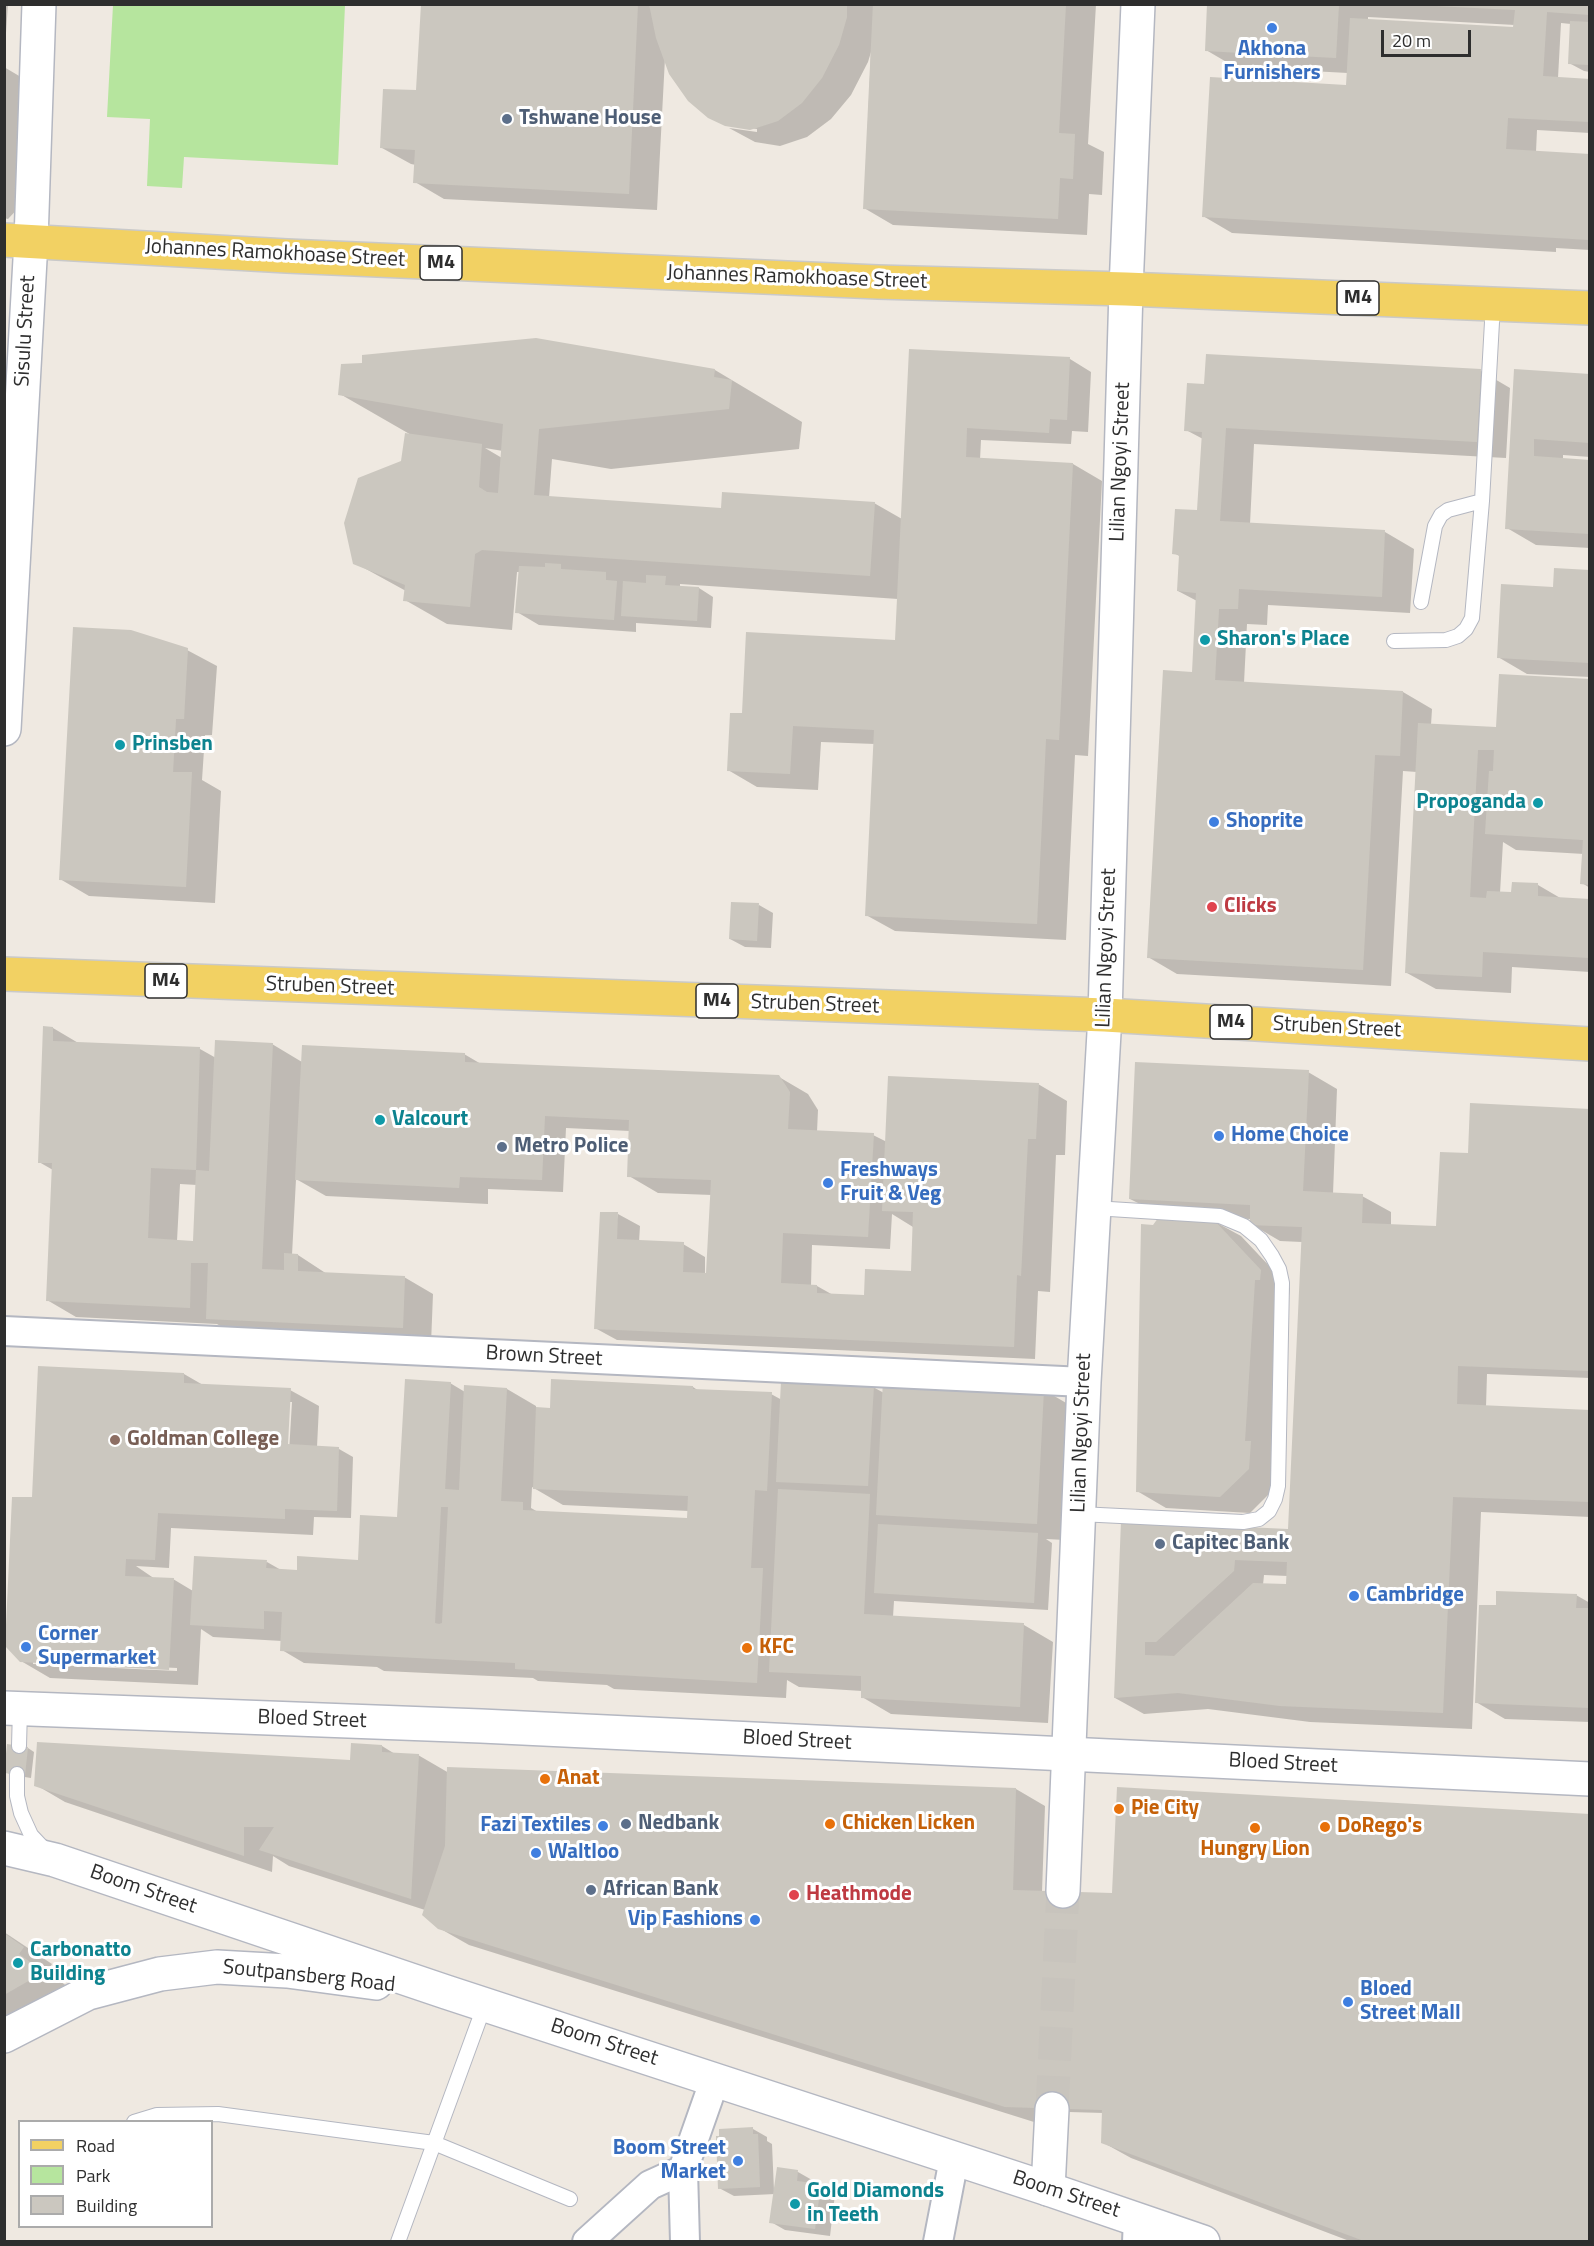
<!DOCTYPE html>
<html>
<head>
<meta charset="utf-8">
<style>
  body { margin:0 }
  #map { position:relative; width:1594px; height:2246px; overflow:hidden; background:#efe9e1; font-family:"Titillium Web",sans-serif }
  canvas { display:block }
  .frame { position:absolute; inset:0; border:6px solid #2e2e2e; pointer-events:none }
  .legend { position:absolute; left:18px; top:2120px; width:195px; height:108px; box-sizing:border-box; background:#fff; border:2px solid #ababab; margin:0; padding:8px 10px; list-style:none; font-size:18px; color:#2e2e2e }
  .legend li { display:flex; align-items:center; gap:12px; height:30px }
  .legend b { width:30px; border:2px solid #ababab }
  .scale { position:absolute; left:1381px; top:30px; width:90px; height:27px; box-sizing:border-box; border:3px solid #2e2e2e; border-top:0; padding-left:8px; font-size:18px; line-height:21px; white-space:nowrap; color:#2e2e2e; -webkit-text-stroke:4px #fff; paint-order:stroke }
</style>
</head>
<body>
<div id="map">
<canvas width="1594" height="2246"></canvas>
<div class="frame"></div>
<ul class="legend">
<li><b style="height:8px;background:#f2d163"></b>Road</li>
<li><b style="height:16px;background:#b6e59e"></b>Park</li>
<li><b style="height:16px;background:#cbc7bf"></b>Building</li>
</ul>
<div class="scale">20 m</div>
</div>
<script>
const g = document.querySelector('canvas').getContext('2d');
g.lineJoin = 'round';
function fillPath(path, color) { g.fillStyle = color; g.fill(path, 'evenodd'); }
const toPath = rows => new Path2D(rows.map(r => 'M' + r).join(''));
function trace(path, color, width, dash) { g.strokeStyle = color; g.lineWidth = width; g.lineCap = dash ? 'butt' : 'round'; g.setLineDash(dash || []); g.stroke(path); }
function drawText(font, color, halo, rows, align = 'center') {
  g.font = font + ' "Titillium Web",sans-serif'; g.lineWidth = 6; g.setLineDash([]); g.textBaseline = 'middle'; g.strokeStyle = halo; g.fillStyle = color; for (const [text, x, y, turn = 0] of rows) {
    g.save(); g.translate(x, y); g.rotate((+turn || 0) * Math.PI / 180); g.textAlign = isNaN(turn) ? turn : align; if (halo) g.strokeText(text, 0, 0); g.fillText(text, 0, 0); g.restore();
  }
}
const green = toPath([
  [113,5,345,5,338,165,184,157,182,188,147,186,150,119,107,117]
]);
const shadow = toPath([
  [4,4,8,4,4,62],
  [422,4,1096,4,1088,144,1104,152,1102,195,1089,194,1087,235,893,225,864,208,871,52,868,62,851,95,831,119,807,137,780,146,755,142,729,128,757,132,757,129,723,124,665,58,657,210,444,199,415,182,416,165,411,164,382,148,418,92],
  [1209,4,1590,4,1590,72,1584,71,1569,63,1571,24,1561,23,1558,78,1590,80,1590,133,1537,130,1536,152,1590,156,1590,250,1556,248,1556,252,1232,233,1203,216,1347,86,1348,73,1235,67,1206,50],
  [1368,17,1515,25,1513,28,1368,20],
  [4,67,31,83,25,201,8,219,4,218],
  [911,351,1070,359,1091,372,1088,432,1072,431,1071,444,981,440,980,460,1073,464,1102,481,1088,756,1075,755,1066,940,895,931,866,915,875,744,821,742,818,790,757,787,728,770,743,715,896,641,898,599,680,584,680,587,699,588,713,597,711,628,636,623,636,632,539,625,517,612,520,572,517,572,512,630,447,624,405,600,406,591,355,563,413,436,340,394,715,370,802,422,799,449,611,469,552,459,549,498,723,510,874,503,902,519],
  [485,448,503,451,502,458],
  [1481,371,1510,388,1506,458,1254,444,1250,524,1385,532,1414,549,1410,613,1268,605,1267,625,1247,624,1244,683,1403,692,1432,709,1431,725,1497,728,1590,681,1590,888,1582,883,1584,854,1516,850,1503,842,1500,893,1513,894,1538,885,1562,899,1590,900,1590,972,1512,967,1511,993,1436,989,1407,973,1417,772,1403,771,1391,986,1177,974,1148,957,1193,673,1197,601,1178,591,1181,557,1174,553,1198,512,1203,439,1186,430,1205,385],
  [1516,371,1590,375,1590,457,1563,455,1563,460,1590,461,1590,548,1536,545,1507,528],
  [1590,572,1590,677,1527,674,1498,657,1554,589],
  [187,650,217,666,212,735,205,735,202,780,221,791,215,903,89,896,60,879],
  [759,905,773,913,771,948,745,947,730,939],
  [53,1028,80,1044,200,1049,216,1058,272,1044,302,1062,464,1054,481,1064,779,1077,808,1094,818,1110,817,1132,873,1135,887,1142,1038,1084,1067,1101,1065,1155,1056,1155,1050,1292,1038,1291,1035,1359,617,1340,595,1328,618,1214,640,1226,639,1242,683,1244,705,1257,705,1275,713,1275,712,1195,658,1193,629,1176,630,1131,566,1128,563,1192,488,1189,488,1204,326,1196,296,1179,292,1255,298,1255,327,1274,404,1277,433,1294,431,1344,236,1335,217,1324,76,1317,47,1300,53,1170,39,1162],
  [180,1184,197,1185,194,1242,177,1241],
  [892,1214,913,1227,917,1273,866,1297,833,1295,817,1286,811,1286,812,1245,890,1249],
  [1308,1072,1337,1089,1333,1194,1362,1196,1391,1212,1391,1226,1438,1228,1467,1154,1590,1110,1590,1378,1487,1374,1486,1407,1590,1411,1590,1517,1481,1512,1472,1729,1310,1722,1208,1709,1144,1714,1115,1698,1123,1523,1290,1530,1302,1242,1280,1241,1251,1224,1251,1219,1208,1218,1241,1236,1290,1288,1289,1296,1283,1295,1278,1485,1250,1513,1166,1508,1137,1491,1153,1226,1162,1215,1130,1199],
  [1264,1575,1288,1576,1287,1586,1263,1585],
  [184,1374,203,1385,290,1390,319,1406,317,1447,339,1449,353,1457,351,1518,314,1517,313,1535,171,1528,169,1568,136,1566,155,1579,173,1579,193,1591,267,1562,281,1570,298,1571,360,1561,399,1519,450,1383,465,1392,507,1389,536,1406,536,1409,552,1409,693,1387,699,1391,771,1394,782,1400,873,1387,884,1393,1044,1390,1073,1407,1065,1540,1046,1539,1052,1543,1048,1610,894,1601,893,1617,1024,1625,1053,1642,1048,1723,891,1714,862,1697,862,1691,799,1687,787,1680,786,1698,614,1689,607,1685,538,1681,533,1678,384,1671,377,1667,304,1663,282,1650,282,1641,213,1637,201,1629,198,1685,50,1678,21,1661,33,1499],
  [289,1402,292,1402,289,1452,286,1452],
  [532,1487,563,1505,689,1511,688,1519,538,1512,531,1508],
  [33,1661,177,1668,177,1671,33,1664],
  [1576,1595,1590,1603,1590,1722,1505,1719,1476,1702,1497,1607],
  [382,1746,395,1754,418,1755,449,1773,449,1769,1016,1789,1045,1806,1042,1892,1114,1895,1590,1816,1590,2242,1352,2242,1131,2158,1102,2142,1104,2113,1034,2111,1034,2122,469,1945,439,1928,425,1910,289,1866,273,1856,272,1872,65,1802,36,1785,351,1762],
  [28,1748,34,1752,31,1778,12,1775,5,1772],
  [4,1932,52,1964,47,1972,71,1989,4,2027],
  [753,2129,767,2137,767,2141,772,2144,774,2191,778,2169,798,2172,812,2180,812,2185,821,2186,835,2194,830,2236,785,2230,771,2222,775,2194,734,2196,719,2188]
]);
const building = toPath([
  [421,4,638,4,629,194,413,183,415,150,380,148,383,89,416,90],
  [649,4,847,4,847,17,839,45,822,78,802,103,778,121,750,130,725,126,708,118,688,101,669,74,656,38],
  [873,4,1066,4,1059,133,1075,134,1073,179,1060,178,1058,219,863,209],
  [1207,4,1339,4,1336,58,1205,51],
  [1436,4,1590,4,1590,15,1547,12,1543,76,1590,79,1590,122,1508,118,1506,149,1590,154,1590,240,1202,217,1210,77,1346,85,1350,18,1513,27,1515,10,1436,6],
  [1570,21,1590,22,1590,65,1568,64],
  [536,338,715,369,714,377,732,380,729,409,539,429,534,495,721,508,722,492,875,502,870,576,482,550,475,554,470,607,403,601,405,585,353,564,344,523,358,478,401,461,405,433,482,444,479,487,487,492,498,493,503,424,338,395,341,364,362,363,362,355],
  [909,349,1070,357,1067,420,1050,419,1049,433,967,428,966,457,1073,463,1059,740,1046,739,1037,924,865,916,874,730,793,726,790,774,727,771,730,713,742,713,746,632,895,640],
  [1206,354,1481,369,1477,442,1226,428,1220,521,1385,530,1382,597,1239,589,1238,609,1219,609,1215,680,1403,691,1400,756,1375,755,1363,970,1147,958,1163,670,1192,672,1196,593,1177,591,1179,555,1172,554,1175,509,1197,510,1202,432,1184,431,1187,383,1204,384],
  [1514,369,1590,374,1590,443,1534,439,1534,456,1590,460,1590,534,1505,529],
  [545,563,561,564,561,569,606,572,606,580,617,581,614,620,515,613,519,566,545,567],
  [1554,568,1590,570,1590,663,1497,658,1501,584,1553,587],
  [646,575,666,576,665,585,699,587,697,621,621,616,623,581,646,583],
  [73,627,131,630,188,648,184,719,176,719,173,772,192,772,186,887,59,880],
  [1499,674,1590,679,1590,885,1580,884,1583,840,1485,834,1489,771,1493,771,1494,750,1478,750,1470,897,1486,898,1487,891,1511,892,1512,882,1538,883,1538,896,1590,899,1590,958,1483,952,1482,977,1405,973,1418,723,1496,727],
  [731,902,759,903,757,941,729,939],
  [43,1026,53,1027,53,1041,200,1047,196,1170,151,1168,148,1238,193,1241,196,1170,209,1171,215,1040,273,1043,262,1269,284,1270,284,1253,298,1254,298,1271,405,1276,403,1328,206,1319,208,1263,191,1263,190,1308,46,1301,52,1163,38,1163],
  [302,1045,465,1053,465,1062,779,1075,790,1092,788,1129,874,1133,868,1237,783,1233,781,1283,817,1285,817,1293,864,1295,865,1269,911,1271,913,1212,882,1211,888,1076,1039,1083,1036,1139,1028,1139,1021,1276,1017,1275,1014,1347,594,1329,600,1212,618,1212,617,1239,684,1242,683,1272,706,1273,711,1180,627,1177,629,1120,545,1116,542,1180,460,1177,459,1188,295,1180],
  [1135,1062,1309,1070,1303,1191,1363,1194,1362,1223,1436,1226,1440,1152,1468,1153,1470,1103,1590,1109,1590,1371,1458,1366,1457,1404,1590,1410,1590,1502,1453,1497,1443,1713,1280,1706,1178,1693,1114,1698,1121,1521,1288,1529,1302,1227,1250,1225,1250,1205,1129,1199],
  [1235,1560,1287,1562,1286,1584,1253,1583,1174,1656,1145,1655,1145,1642,1156,1642,1234,1571],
  [1161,1214,1212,1218,1261,1270,1260,1280,1255,1280,1245,1441,1251,1441,1249,1469,1220,1497,1136,1492,1141,1224,1153,1225],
  [38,1366,184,1373,184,1383,291,1388,288,1444,339,1447,337,1511,285,1509,285,1519,158,1513,155,1560,126,1559,125,1576,174,1578,169,1670,20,1662,5,1646,12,1497,32,1497],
  [405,1379,451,1382,445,1489,459,1490,464,1385,507,1388,501,1501,523,1502,523,1510,687,1518,688,1496,533,1489,536,1407,550,1408,551,1379,693,1386,693,1389,772,1392,767,1491,755,1490,751,1568,763,1568,757,1683,515,1669,515,1663,280,1651,282,1612,264,1611,264,1629,190,1625,194,1556,267,1560,266,1568,297,1570,297,1556,358,1560,360,1515,397,1517],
  [441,1507,448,1507,442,1623,439,1624,435,1623],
  [883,1380,1044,1389,1037,1524,876,1515],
  [781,1381,874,1385,868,1486,776,1482],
  [778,1489,870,1494,863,1633,864,1614,1024,1623,1020,1707,861,1698,861,1676,769,1672],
  [878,1524,1038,1533,1034,1603,874,1593],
  [1496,1591,1577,1594,1576,1608,1590,1608,1590,1708,1475,1703,1479,1605,1496,1605],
  [37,1742,350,1760,351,1743,382,1745,382,1752,419,1754,411,1899,259,1850,274,1827,244,1827,244,1856,34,1786],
  [7,1744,28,1747,25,1775,4,1773],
  [447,1767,1016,1788,1013,1890,1112,1893,1117,1787,1590,1814,1590,2241,1364,2241,1101,2143,1102,2110,1005,2107,438,1929,422,1915,445,1846],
  [4,1933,24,1947,19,1954,44,1972,4,1995],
  [753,2127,753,2134,758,2134,760,2187,718,2189,716,2136,719,2136,719,2129],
  [777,2167,798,2170,797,2181,821,2184,815,2229,769,2223]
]);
const tertiaryTunnel = toPath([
  [1052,2109,1063,1891]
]);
const service = toPath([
  [1421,602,1435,526,1441,515,1448,510,1482,501],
  [1394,641,1446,640,1458,636,1466,629,1472,618,1482,501,1493,304],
  [1079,1514,1243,1522,1259,1519,1269,1511,1275,1499,1278,1486,1282,1283,1279,1269,1272,1256,1261,1240,1244,1226,1220,1216,1094,1208],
  [19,1746,20,1709],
  [17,1774,17,1796,21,1813,31,1835,47,1852],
  [134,2122,157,2115,218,2114,434,2143,570,2199],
  [398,2242,485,2004]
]);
const minor = toPath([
  [4,1331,1084,1382],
  [587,2242,650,2185,683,2170],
  [685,2242,683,2170,715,2079],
  [938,2242,954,2159],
  [1137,2242,1138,2220]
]);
const tertiary = toPath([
  [4,729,31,241,39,4],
  [1063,1891,1084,1382,1105,1015,1126,289,1138,4],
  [1048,2189,1052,2109]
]);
const secondary = toPath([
  [4,1708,481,1726,1590,1779],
  [4,1848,55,1860,446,1992,1048,2189,1203,2242],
  [4,2036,88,1993,160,1974,217,1967,287,1971,376,1983]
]);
const primary = toPath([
  [4,240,287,256,878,282,1126,289,1590,308],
  [4,974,1105,1015,1590,1044]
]);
const markers = [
  [1272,28,6,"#3f7fe0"],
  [507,119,6,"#5c6f8a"],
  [1205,640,6,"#0f9aa8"],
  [120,745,6,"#0f9aa8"],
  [1538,803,6,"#0f9aa8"],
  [1214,822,6,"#3f7fe0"],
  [1212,907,6,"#e0444e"],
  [380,1120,6,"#0f9aa8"],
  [1219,1136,6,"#3f7fe0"],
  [502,1147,6,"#5c6f8a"],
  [828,1183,6,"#3f7fe0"],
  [115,1440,6,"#8d6e63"],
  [1160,1544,6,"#5c6f8a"],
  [1354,1596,6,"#3f7fe0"],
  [26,1647,6,"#3f7fe0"],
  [747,1648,6,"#e8710a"],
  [545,1779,6,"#e8710a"],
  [1119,1809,6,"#e8710a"],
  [626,1824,6,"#5c6f8a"],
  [830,1824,6,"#e8710a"],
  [603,1826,6,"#3f7fe0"],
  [1325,1827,6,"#e8710a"],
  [1255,1828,6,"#e8710a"],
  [536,1853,6,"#3f7fe0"],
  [591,1890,6,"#5c6f8a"],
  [794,1895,6,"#e0444e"],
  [755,1920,6,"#3f7fe0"],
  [18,1963,6,"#0f9aa8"],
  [1348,2002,6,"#3f7fe0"],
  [738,2161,6,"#3f7fe0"],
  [795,2204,6,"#0f9aa8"]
];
const shields = [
  [441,263,42],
  [1358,298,42],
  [166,981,42],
  [717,1001,42],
  [1231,1022,42]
];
const shieldNames = [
  ["M4",441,263],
  ["M4",1358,298],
  ["M4",166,981],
  ["M4",717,1001],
  ["M4",1231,1022]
];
const shopNames = [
  ["Akhona",1272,50,"center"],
  ["Furnishers",1272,74,"center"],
  ["Shoprite",1226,822],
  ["Home Choice",1231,1136],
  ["Freshways",840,1171],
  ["Fruit & Veg",840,1195],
  ["Cambridge",1366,1596],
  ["Corner",38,1635],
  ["Supermarket",38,1659],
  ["Fazi Textiles",591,1826,"right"],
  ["Waltloo",548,1853],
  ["Vip Fashions",743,1920,"right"],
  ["Bloed",1360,1990],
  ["Street Mall",1360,2014],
  ["Boom Street",726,2149,"right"],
  ["Market",726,2173,"right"]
];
const serviceNames = [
  ["Tshwane House",519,119],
  ["Metro Police",514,1147],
  ["Capitec Bank",1172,1544],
  ["Nedbank",638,1824],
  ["African Bank",603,1890]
];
const streetNames = [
  ["Johannes Ramokhoase Street",275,254,3],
  ["Johannes Ramokhoase Street",797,278,2],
  ["Sisulu Street",26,331,-87],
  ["Lilian Ngoyi Street",1121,462,-88],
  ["Lilian Ngoyi Street",1107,948,-88],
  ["Struben Street",330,987,2],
  ["Struben Street",815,1005,2],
  ["Struben Street",1337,1028,3],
  ["Brown Street",544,1357,3],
  ["Lilian Ngoyi Street",1082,1433,-88],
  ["Bloed Street",312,1720,2],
  ["Bloed Street",797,1741,3],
  ["Bloed Street",1283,1764,3],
  ["Boom Street",143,1890,19],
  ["Soutpansberg Road",309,1977,6],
  ["Boom Street",604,2043,18],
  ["Boom Street",1066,2195,18]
];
const cultureNames = [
  ["Sharon's Place",1217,640],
  ["Prinsben",132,745],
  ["Propoganda",1526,803,"right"],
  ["Valcourt",392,1120],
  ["Carbonatto",30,1951],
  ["Building",30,1975],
  ["Gold Diamonds",807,2192],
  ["in Teeth",807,2216]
];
const healthNames = [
  ["Clicks",1224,907],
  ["Heathmode",806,1895]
];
const educationNames = [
  ["Goldman College",127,1440]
];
const foodNames = [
  ["KFC",759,1648],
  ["Anat",557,1779],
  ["Pie City",1131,1809],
  ["Chicken Licken",842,1824],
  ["DoRego's",1337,1827],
  ["Hungry Lion",1255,1850,"center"]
];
fillPath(green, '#b6e59e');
fillPath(shadow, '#0003');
fillPath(building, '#cbc7bf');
trace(tertiaryTunnel, '#c8c4bd', 33, [33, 16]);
trace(service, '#b4b7c1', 16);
trace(minor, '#b4b7c1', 32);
trace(tertiary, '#b4b7c1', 36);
trace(secondary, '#b4b7c1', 36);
trace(primary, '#c9c9c9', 36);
trace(service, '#fff', 14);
trace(minor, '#fff', 28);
trace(tertiary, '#fff', 33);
trace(secondary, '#fff', 33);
trace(primary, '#f2d163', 33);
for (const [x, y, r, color] of markers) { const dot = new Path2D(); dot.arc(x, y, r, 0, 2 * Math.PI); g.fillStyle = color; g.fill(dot); trace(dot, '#fff', 2); }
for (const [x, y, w] of shields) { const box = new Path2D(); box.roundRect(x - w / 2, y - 17, w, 34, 4.5); g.fillStyle = '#fff'; g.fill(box); trace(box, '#2e2e2e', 1.5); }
drawText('bold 20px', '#2e2e2e', null, shieldNames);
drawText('bold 21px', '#366cbe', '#fff', shopNames, 'left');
drawText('bold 21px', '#4e5e75', '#fff', serviceNames, 'left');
drawText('21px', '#2e2e2e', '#fff', streetNames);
drawText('bold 21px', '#0d838f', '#fff', cultureNames, 'left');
drawText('bold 21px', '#be3a42', '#fff', healthNames, 'left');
drawText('bold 21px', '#785e54', '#fff', educationNames, 'left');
drawText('bold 21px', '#c56008', '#fff', foodNames, 'left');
</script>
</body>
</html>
